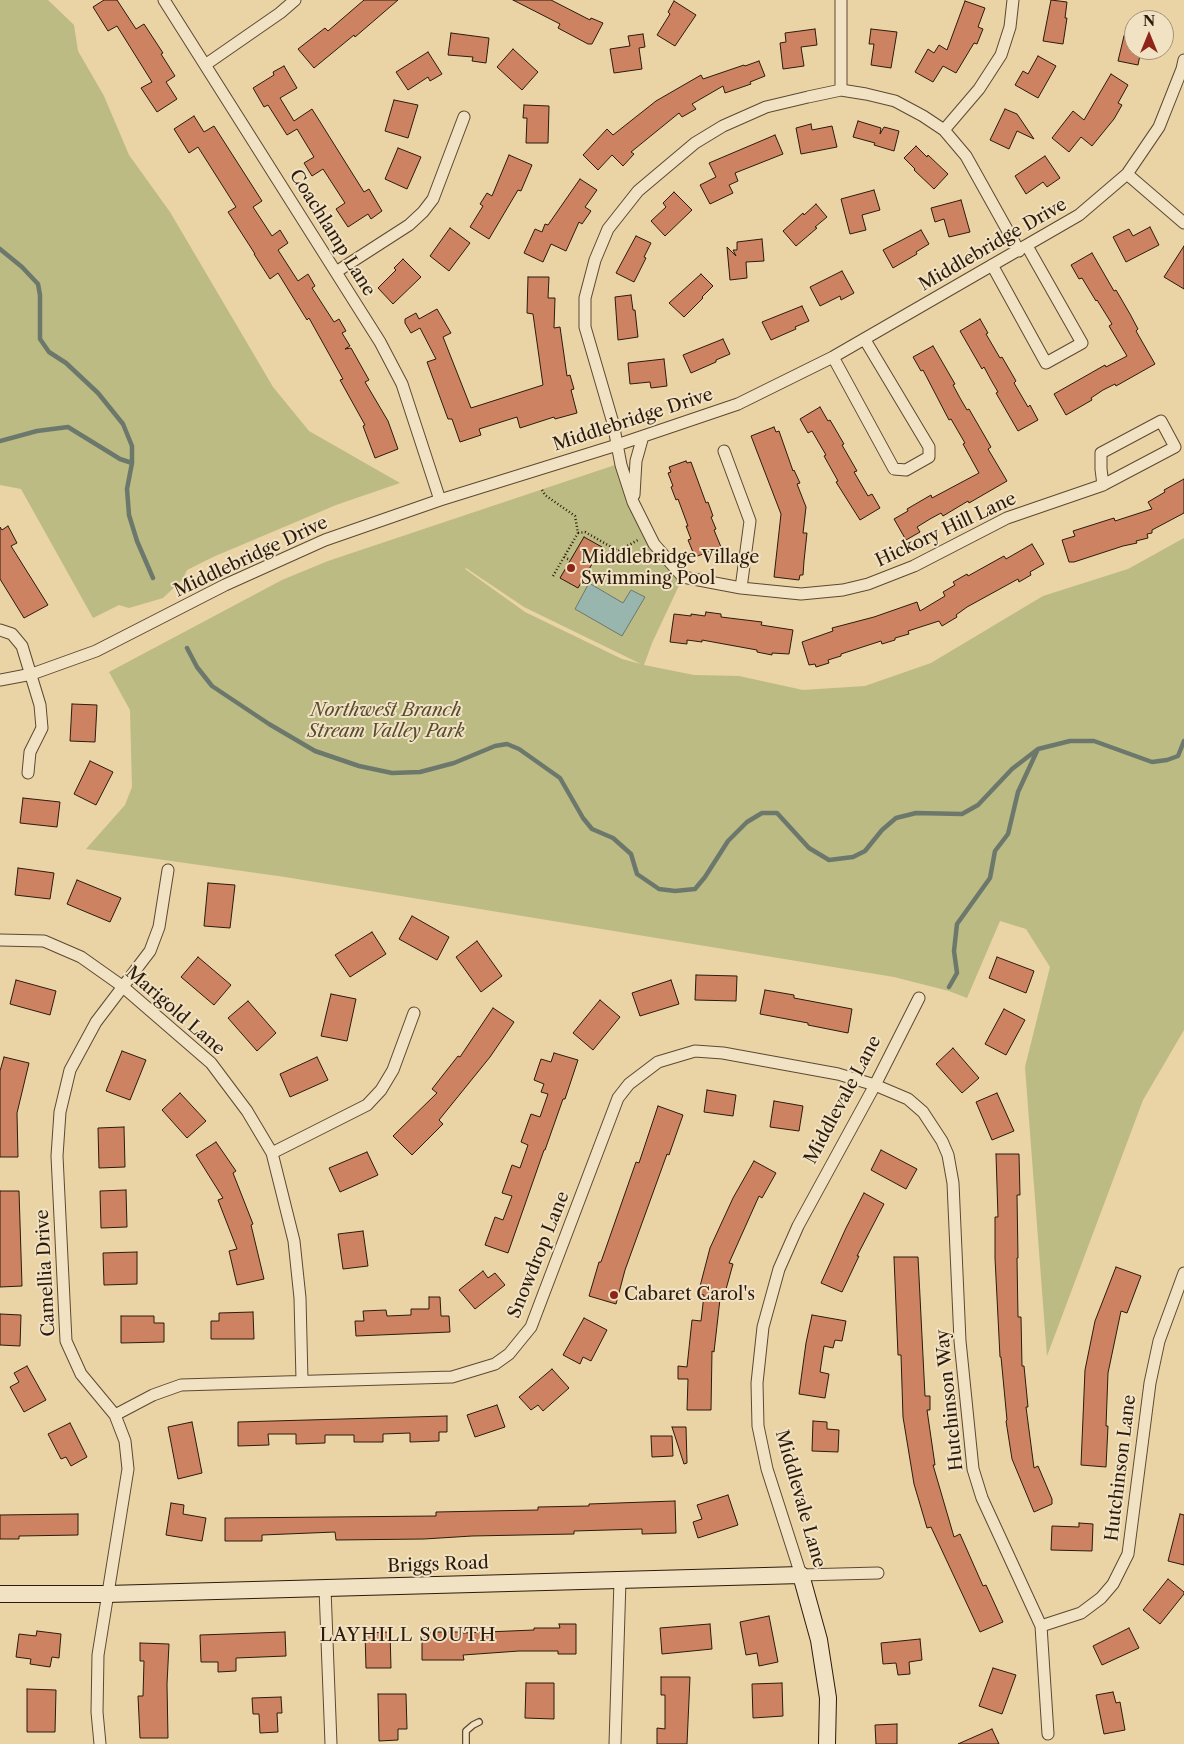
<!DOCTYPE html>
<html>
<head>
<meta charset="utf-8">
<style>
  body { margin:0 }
  #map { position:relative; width:1184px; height:1744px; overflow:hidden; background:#ead3a5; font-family:"Libre Caslon Text",serif }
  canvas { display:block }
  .north { position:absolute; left:1124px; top:10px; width:50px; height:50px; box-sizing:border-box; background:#f1e2c4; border:1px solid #a2927a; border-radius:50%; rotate:0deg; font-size:14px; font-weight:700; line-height:20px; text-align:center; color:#2c1b0c }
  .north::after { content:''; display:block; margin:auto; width:18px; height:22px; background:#8f2418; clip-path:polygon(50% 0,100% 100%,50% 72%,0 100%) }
</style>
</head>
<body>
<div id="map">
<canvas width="1184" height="1744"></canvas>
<div class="north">N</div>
</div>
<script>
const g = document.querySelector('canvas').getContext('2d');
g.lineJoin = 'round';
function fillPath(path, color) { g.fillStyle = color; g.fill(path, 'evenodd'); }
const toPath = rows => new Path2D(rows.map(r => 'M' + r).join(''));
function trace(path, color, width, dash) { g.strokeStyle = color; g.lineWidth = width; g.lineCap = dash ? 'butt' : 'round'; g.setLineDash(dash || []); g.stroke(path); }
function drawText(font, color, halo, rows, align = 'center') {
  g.font = font + ' "Libre Caslon Text",serif'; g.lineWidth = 4; g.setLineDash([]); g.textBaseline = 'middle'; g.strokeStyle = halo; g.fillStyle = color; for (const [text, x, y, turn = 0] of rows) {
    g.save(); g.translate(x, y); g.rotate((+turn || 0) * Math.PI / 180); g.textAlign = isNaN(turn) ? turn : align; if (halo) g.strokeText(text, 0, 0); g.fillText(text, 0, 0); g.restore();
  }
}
const green = toPath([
  [0,0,48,0,74,25,78,51,104,96,129,155,170,212,273,387,309,431,400,483,336,505,213,557,187,570,182,580,163,598,129,608,119,605,93,618,21,489,0,485],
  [618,464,654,544,683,577,652,643,644,665,694,675,739,676,803,690,865,686,931,663,1043,596,1128,569,1184,538,1184,1030,1143,1100,1047,1356,1025,1067,1050,967,1026,929,1000,921,967,998,949,991,894,977,285,877,86,849,125,805,132,787,130,710,109,672,282,580,328,561],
  [466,568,524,607,641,664,622,659,525,612,465,569]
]);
const water = toPath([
  [589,583,623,603,631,590,645,597,622,636,575,609,589,583]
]);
const stream = toPath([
  [0,249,22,267,38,284,40,295,40,339,49,352,66,363,98,393,123,424,132,446,132,463,127,489,129,515,137,541,153,578],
  [0,441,37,431,68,427,120,459,132,463],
  [187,648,197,667,212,686,269,724,315,751,359,766,392,773,420,772,454,763,495,746,507,744,519,749,560,778,583,818,592,829,613,838,631,854,637,874,659,889,675,891,695,889,705,877,728,841,747,822,762,813,777,813,809,848,829,860,853,857,865,851,882,830,896,818,916,813,962,814,978,805,1012,769,1038,749,1070,741,1094,741,1152,762,1167,760,1178,756,1184,741],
  [949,987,957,973,954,951,957,924,990,878,995,851,1008,834,1018,792,1037,751]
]);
const building = toPath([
  [104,0,117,0,136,29,144,24,163,53,161,54,175,76,166,82,177,99,157,112,141,88,152,82,117,26,108,31,93,7,104,0],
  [364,0,398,0,355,37,354,35,314,68,298,49,325,28,328,31,364,0],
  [513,0,551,0,590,20,591,18,603,23,592,44,588,44,558,28,560,24,513,0],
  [1051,0,1067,2,1065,18,1067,18,1063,44,1043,41,1051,0],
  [674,1,696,15,675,46,657,35,670,14,668,12,674,1],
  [965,1,985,8,978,27,983,29,977,44,974,43,956,73,943,66,933,82,915,72,928,49,934,53,939,45,947,50,965,1],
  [815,29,817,45,801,47,804,66,783,69,780,43,786,42,785,33,815,29],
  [871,29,897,32,891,68,871,65,874,44,869,44,871,29],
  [451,33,489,38,486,63,472,61,473,57,448,55,451,33],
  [643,34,645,47,639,48,642,69,614,73,610,49,630,46,628,36,643,34],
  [1124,36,1134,37,1134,50,1141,50,1138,65,1118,61,1124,36],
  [513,49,538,72,522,90,497,67,513,49],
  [428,52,442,74,430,81,428,77,408,90,396,72,428,52],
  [1038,56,1056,66,1038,98,1015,85,1023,71,1028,74,1038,56],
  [759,61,765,76,750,82,751,84,725,93,723,86,692,104,696,109,682,117,679,113,631,152,634,154,623,166,612,155,598,170,583,155,607,129,613,135,656,101,701,75,703,79,744,65,745,66,759,61],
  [284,66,297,88,280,98,294,121,312,109,364,192,369,189,382,211,371,219,368,214,348,227,336,209,345,203,323,169,312,176,304,163,314,157,297,129,287,135,268,105,264,107,253,88,274,75,273,72,284,66],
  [1111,74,1128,85,1118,103,1122,105,1114,119,1092,146,1081,137,1069,152,1052,138,1073,111,1084,120,1111,74],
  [394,100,418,105,408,138,385,131,394,100],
  [524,105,549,106,548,143,526,143,527,118,523,118,524,105],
  [1005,109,1017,114,1034,139,1017,131,1009,149,990,140,1005,109],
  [194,116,204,132,214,126,262,201,253,207,272,236,280,230,288,243,278,250,298,281,308,274,315,286,312,288,334,322,339,319,346,331,342,333,350,346,345,349,351,348,369,380,365,382,388,421,398,449,375,458,363,426,365,425,340,380,343,379,309,318,307,320,278,273,270,279,254,254,255,254,228,212,236,207,198,147,189,153,174,129,194,116],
  [858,121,881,128,880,134,884,127,899,131,894,151,874,145,875,143,853,137,858,121],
  [811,124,812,130,832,126,837,147,801,154,796,128,811,124],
  [775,135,783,154,735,173,738,181,729,185,733,193,710,204,700,185,716,177,709,163,775,135],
  [916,146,927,157,928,155,948,174,934,189,914,170,915,169,904,158,916,146],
  [398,148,421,157,407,189,385,179,398,148],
  [509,155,532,165,521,191,518,190,489,239,470,227,483,206,480,204,487,193,492,196,509,155],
  [1045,156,1060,178,1047,187,1043,182,1026,194,1015,176,1045,156],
  [580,179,597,190,585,207,591,211,582,224,579,222,566,251,551,244,543,262,524,253,535,229,542,232,545,224,548,225,580,179],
  [874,190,880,210,862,215,866,230,850,234,841,199,874,190],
  [674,192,692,210,665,236,651,221,666,207,663,203,674,192],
  [961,200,970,232,949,237,944,219,935,222,931,208,961,200],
  [816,204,827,217,815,227,817,228,796,246,783,231,803,213,804,215,816,204],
  [1150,227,1159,245,1126,262,1113,237,1129,229,1133,236,1150,227],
  [450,228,470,243,449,271,430,256,450,228],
  [921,230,929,244,916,252,917,254,893,268,883,250,921,230],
  [636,236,651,243,644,257,646,258,634,282,616,273,636,236],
  [762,239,764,261,746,262,747,278,730,280,727,247,736,256,733,250,737,250,737,242,762,239],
  [1184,246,1184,289,1164,277,1184,246],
  [1092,253,1114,291,1116,290,1130,314,1138,329,1136,331,1155,364,1116,386,1115,384,1103,390,1091,398,1092,400,1066,415,1054,394,1105,365,1106,367,1127,356,1109,326,1112,324,1097,300,1096,301,1082,278,1079,279,1071,265,1092,253],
  [403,259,421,277,393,304,378,288,396,270,394,268,403,259],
  [842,271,854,293,841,300,840,296,820,306,810,287,842,271],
  [701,274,713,286,702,297,703,298,684,317,669,303,701,274],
  [528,277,549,277,548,298,555,298,554,328,560,327,567,376,570,375,574,389,571,390,577,413,555,419,554,417,520,428,517,417,479,429,481,435,460,442,452,419,448,419,427,362,436,359,420,328,411,333,405,323,405,319,416,313,419,319,437,309,451,333,443,337,471,408,543,385,533,314,527,313,528,277],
  [631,295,633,310,635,310,638,337,618,340,615,297,631,295],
  [802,306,809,321,795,327,796,329,771,340,762,322,802,306],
  [980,319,988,333,986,334,1000,358,1002,357,1016,381,1014,383,1028,407,1030,405,1038,420,1018,431,996,393,998,392,991,380,984,367,982,369,960,331,980,319],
  [723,339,730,354,716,360,716,362,691,373,683,355,723,339],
  [933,346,955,384,953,385,960,398,967,410,969,409,991,447,988,449,1007,481,969,503,968,501,943,516,941,513,930,519,917,527,920,532,906,540,894,519,908,511,907,509,931,495,932,498,979,473,963,444,965,443,951,419,949,420,923,370,921,371,913,357,933,346],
  [664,359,667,386,651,388,650,382,630,384,628,363,664,359],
  [820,407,828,421,830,420,844,444,842,445,857,471,854,472,868,496,872,494,880,508,860,520,836,482,838,481,824,456,826,455,812,431,808,433,800,419,820,407],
  [774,427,776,432,779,431,793,471,794,470,800,483,797,484,806,507,803,533,807,533,804,561,803,575,800,575,799,580,774,577,781,514,751,436,774,427],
  [686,461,687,463,691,462,706,503,708,502,713,516,711,517,716,529,714,530,721,547,695,557,688,540,691,539,686,526,688,526,678,499,676,500,671,487,673,486,668,473,671,472,669,467,686,461],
  [1184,479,1184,513,1152,530,1152,533,1147,534,1148,538,1136,541,1137,543,1123,546,1074,562,1069,562,1062,540,1075,536,1073,531,1114,518,1115,521,1152,509,1148,502,1165,492,1164,490,1184,479],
  [8,526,17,543,11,546,48,605,24,618,0,579,0,527,2,530,8,526],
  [584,537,602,547,578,588,560,578,584,537],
  [1032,544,1044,564,1030,572,1031,575,1019,582,1018,579,967,607,956,615,957,617,942,626,939,621,908,631,909,634,895,638,895,640,882,644,881,641,841,654,841,656,828,660,829,663,816,667,815,664,809,665,802,642,833,631,832,628,874,617,917,602,920,611,945,596,943,592,955,585,953,582,967,574,968,576,1004,556,1006,559,1032,544],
  [706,612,721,614,721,617,762,622,761,625,793,630,789,654,772,653,772,655,757,652,757,650,702,640,702,642,687,640,687,644,670,642,674,614,691,616,691,614,705,616,706,612],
  [72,704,97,705,95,742,70,741,72,704],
  [90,761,113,772,96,805,74,794,90,761],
  [23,798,60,802,57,827,20,823,23,798],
  [18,868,54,873,50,899,15,895,18,868],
  [77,880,121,898,110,922,67,904,77,880],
  [208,883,235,885,230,928,204,926,208,883],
  [412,916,449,937,437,960,399,939,412,916],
  [372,932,386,954,350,977,335,955,372,932],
  [477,941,502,976,481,992,456,957,477,941],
  [198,957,231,985,214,1005,181,977,198,957],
  [997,957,1034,971,1026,993,989,978,997,957],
  [696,975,737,976,736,1001,695,1000,696,975],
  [16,980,56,991,50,1015,10,1004,16,980],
  [671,980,679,1004,640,1016,632,993,671,980],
  [765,990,794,995,794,998,852,1009,848,1033,808,1025,808,1023,760,1014,765,990],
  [331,994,356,999,347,1041,321,1036,331,994],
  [600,1000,620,1017,593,1050,573,1033,600,1000],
  [248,1001,276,1033,257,1051,228,1018,248,1001],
  [493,1008,514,1022,490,1057,439,1120,443,1124,412,1155,393,1136,437,1093,432,1089,458,1056,460,1057,493,1008],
  [1004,1009,1025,1020,1006,1055,985,1044,1004,1009],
  [953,1048,979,1078,962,1093,936,1064,953,1048],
  [122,1051,146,1060,130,1100,106,1091,122,1051],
  [554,1053,578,1060,565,1099,563,1099,545,1150,544,1150,508,1253,485,1245,495,1217,503,1220,512,1196,502,1193,512,1165,520,1168,528,1145,521,1142,531,1114,540,1117,548,1094,541,1092,544,1084,534,1080,541,1059,551,1062,554,1053],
  [4,1057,29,1063,17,1113,18,1157,0,1157,0,1071,4,1057],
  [317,1057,328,1080,290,1097,280,1074,317,1057],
  [707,1090,736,1095,733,1116,704,1112,707,1090],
  [180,1093,206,1121,187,1138,162,1110,180,1093],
  [997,1093,1014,1131,992,1140,976,1102,997,1093],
  [774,1101,803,1106,799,1131,770,1127,774,1101],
  [658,1106,683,1115,669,1155,667,1154,625,1270,616,1304,589,1296,599,1262,601,1262,636,1162,639,1163,658,1106],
  [124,1127,125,1167,99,1168,98,1128,124,1127],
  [216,1142,236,1171,233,1173,253,1224,251,1225,264,1279,237,1285,229,1251,237,1249,218,1200,223,1198,196,1155,216,1142],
  [881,1150,917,1169,906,1189,871,1170,881,1150],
  [367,1152,378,1175,340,1192,329,1168,367,1152],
  [996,1154,1019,1154,1020,1195,1017,1195,1018,1258,1017,1258,1018,1317,1021,1317,1022,1366,1024,1366,1028,1407,1026,1407,1034,1468,1038,1466,1052,1499,1052,1504,1034,1512,1012,1459,1006,1421,1007,1420,1001,1357,1000,1357,995,1258,995,1217,998,1217,996,1154],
  [754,1161,776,1173,762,1198,759,1196,729,1263,733,1264,723,1300,720,1299,714,1352,712,1351,711,1410,687,1410,688,1379,678,1379,678,1366,687,1367,692,1320,701,1321,704,1295,698,1294,710,1248,733,1198,754,1161],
  [126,1190,127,1227,101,1228,100,1191,126,1190],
  [0,1191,19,1191,22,1286,0,1287,0,1191],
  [864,1193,884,1204,857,1256,859,1256,842,1292,821,1283,846,1228,864,1193],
  [363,1231,368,1266,343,1269,338,1234,363,1231],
  [137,1252,137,1284,104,1285,103,1253,137,1252],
  [894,1257,918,1257,925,1396,930,1396,930,1410,927,1410,935,1465,933,1465,954,1537,960,1534,983,1586,986,1585,1003,1622,980,1632,931,1527,927,1528,914,1484,903,1417,901,1355,898,1355,894,1257],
  [1116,1267,1141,1276,1127,1313,1121,1311,1108,1373,1106,1426,1108,1426,1106,1467,1081,1465,1085,1370,1095,1321,1116,1267],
  [483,1271,488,1278,495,1273,505,1285,475,1309,459,1290,483,1271],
  [429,1297,440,1297,441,1316,449,1316,450,1332,356,1336,355,1321,364,1321,363,1311,386,1310,387,1316,411,1315,411,1309,429,1309,429,1297],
  [253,1312,254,1339,211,1339,211,1321,219,1321,219,1313,253,1312],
  [0,1314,21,1315,20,1346,0,1345,0,1314],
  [812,1315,846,1321,842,1341,835,1340,833,1348,824,1346,820,1372,829,1374,825,1398,799,1394,806,1343,812,1315],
  [121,1316,154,1316,154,1323,164,1323,164,1342,121,1343,121,1316],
  [584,1318,607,1330,591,1361,583,1357,580,1364,563,1355,584,1318],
  [27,1366,46,1400,24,1412,10,1387,19,1382,14,1373,27,1366],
  [552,1369,569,1388,543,1411,538,1405,531,1410,519,1397,552,1369],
  [497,1405,505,1427,475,1437,467,1415,497,1405],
  [447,1416,447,1432,439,1432,439,1441,410,1442,410,1433,383,1434,383,1442,354,1442,354,1435,325,1435,325,1443,296,1444,296,1434,268,1434,269,1445,238,1446,238,1422,447,1416],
  [813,1421,827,1422,827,1429,839,1430,838,1452,812,1451,813,1421],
  [192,1422,202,1473,178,1479,168,1427,192,1422],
  [70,1423,87,1457,71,1466,66,1457,61,1459,48,1434,70,1423],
  [672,1427,686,1427,687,1463,684,1464,672,1427],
  [651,1436,672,1436,673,1456,652,1457,651,1436],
  [728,1495,738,1525,698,1538,693,1522,702,1519,697,1505,728,1495],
  [675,1501,676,1533,642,1534,642,1529,574,1531,574,1534,472,1536,424,1539,336,1540,335,1532,262,1535,262,1541,225,1541,225,1518,436,1516,436,1512,538,1510,538,1507,589,1506,589,1504,675,1501],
  [171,1503,184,1505,183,1514,206,1518,202,1541,166,1535,171,1503],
  [78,1514,78,1535,19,1536,19,1539,0,1539,0,1515,78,1514],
  [1180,1514,1184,1515,1184,1565,1168,1561,1180,1514],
  [1079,1523,1093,1524,1092,1551,1051,1550,1052,1526,1079,1527,1079,1523],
  [1168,1579,1184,1592,1184,1594,1160,1624,1143,1610,1168,1579],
  [769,1616,778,1662,759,1666,757,1653,746,1655,740,1622,769,1616],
  [559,1624,576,1624,576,1654,558,1654,558,1651,519,1651,463,1655,464,1660,422,1660,422,1632,463,1632,463,1633,534,1630,534,1628,560,1628,559,1624],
  [710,1624,712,1649,662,1654,660,1628,710,1624],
  [1129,1628,1139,1648,1102,1665,1093,1646,1129,1628],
  [37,1631,61,1634,59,1658,52,1657,50,1667,30,1664,31,1659,16,1657,19,1634,36,1636,37,1631],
  [285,1632,286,1656,236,1658,236,1671,218,1672,218,1662,201,1662,200,1635,285,1632],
  [390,1632,391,1668,366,1668,365,1633,390,1632],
  [920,1639,922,1660,909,1662,910,1674,898,1675,896,1663,883,1664,881,1643,920,1639],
  [140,1643,169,1644,167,1684,168,1738,140,1738,138,1696,143,1696,144,1661,140,1661,140,1643],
  [993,1668,1016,1675,1002,1714,979,1706,993,1668],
  [661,1677,690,1677,687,1744,657,1744,657,1728,665,1729,665,1695,661,1695,661,1677],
  [526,1683,554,1683,554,1719,525,1718,526,1683],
  [782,1683,783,1716,753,1718,752,1684,782,1683],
  [27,1689,56,1690,55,1732,27,1732,27,1689],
  [1113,1692,1116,1703,1120,1702,1125,1730,1104,1734,1096,1695,1113,1692],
  [378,1694,406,1694,407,1729,398,1729,398,1740,379,1741,378,1694],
  [281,1697,282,1713,277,1713,278,1732,260,1733,259,1714,253,1714,252,1698,281,1697],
  [897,1724,897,1744,876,1744,875,1725,897,1724],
  [992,1729,999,1744,958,1744,992,1729]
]);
const path = toPath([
  [542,490,545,495,575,516,578,533,553,576],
  [578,533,585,532,618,551,638,540],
  [564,557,570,560]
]);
const lane = toPath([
  [466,1744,466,1731,473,1725,479,1722]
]);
const street = toPath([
  [164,0,380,342,402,384,440,500],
  [841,0,841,90],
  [205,65,280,13,295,0],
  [944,130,979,89,1001,55,1010,27,1013,0],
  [1127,174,1184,223],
  [1019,251,966,156,944,130,923,116,895,101,866,94,841,90,808,97,766,107,723,126,695,143,638,191,608,229,595,260,585,298,585,327,613,423,621,465,633,502,654,544,683,577,741,588,801,594,843,590,868,584,914,566,1007,518,1103,485,1175,447,1161,421,1101,453,1101,469,1103,485],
  [992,265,1046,363,1082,343,1027,246],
  [336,272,409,225,423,212,433,199,464,117],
  [833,357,894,469,906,470,929,457,929,447,865,340],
  [724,451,750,521,741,588],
  [634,495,636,461,643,436],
  [0,630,12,634,22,646,40,705,42,728,30,752,28,773],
  [0,680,32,674,96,651,225,585,325,540,440,500,617,445,738,404,833,357,1079,215,1127,174,1159,127,1182,69,1184,60],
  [0,940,44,941,81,957,122,986,211,1063,247,1111,272,1153,294,1241,300,1298,302,1380],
  [272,1153,367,1105,381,1090,393,1070,414,1013],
  [115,1415,153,1395,181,1385,452,1377,495,1364,509,1354,531,1327,618,1098,629,1084,658,1062,695,1051,723,1053,838,1074,875,1085,908,1099,923,1112,942,1141,948,1155,953,1183,960,1341,973,1469,982,1498,1041,1626,1048,1734],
  [878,1573,801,1575,767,1469,758,1426,757,1383,763,1327,779,1269,798,1226,875,1085,919,998],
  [325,1589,331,1744],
  [1041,1626,1081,1613,1101,1598,1113,1584,1128,1554,1150,1383,1159,1341,1184,1273],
  [100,1744,97,1712,98,1655,128,1469,125,1441,115,1415,81,1374,66,1341,57,1156,60,1112,70,1070,96,1022,150,951,159,927,168,870],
  [615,1744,620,1580]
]);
const secondary = toPath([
  [0,1594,107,1594,801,1575,819,1640,828,1698,827,1744]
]);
const markers = [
  [571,568,5,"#8f2418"],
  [614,1295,5,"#8f2418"]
];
const streetNames = [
  ["Coachlamp Lane",332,233,58],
  ["Middlebridge Drive",993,245,-30],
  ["Middlebridge Drive",633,420,-18],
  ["Hickory Hill Lane",946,530,-25],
  ["Middlebridge Drive",251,557,-25],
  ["Marigold Lane",175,1011,41],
  ["Middlevale Lane",843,1100,-62],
  ["Snowdrop Lane",539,1255,-68],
  ["Camellia Drive",46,1273,-93],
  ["Hutchinson Way",950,1400,-96],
  ["Hutchinson Lane",1121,1468,-83],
  ["Middlevale Lane",800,1499,74],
  ["Briggs Road",438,1565,-2]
];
const poiNames = [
  ["Middlebridge Village",581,558],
  ["Swimming Pool",581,579],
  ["Cabaret Carol's",624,1295]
];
const parkNames = [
  ["Northwest Branch",386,711],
  ["Stream Valley Park",386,732]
];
const neighbourhoodNames = [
  ["LAYHILL SOUTH",408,1636]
];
fillPath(green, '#bbbb83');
fillPath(water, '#99b6ae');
trace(water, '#6d786d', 1);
trace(stream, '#6d786d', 4.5);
fillPath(building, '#cd8362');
trace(building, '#2c1b0c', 1);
trace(lane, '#5c4932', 8);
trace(street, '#5c4932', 13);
trace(secondary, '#2c1b0c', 18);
trace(path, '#2c1b0c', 2.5, [1, 2.5]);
trace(lane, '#f1e2c4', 5.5);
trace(street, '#f1e2c4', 11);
trace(secondary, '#f1e2c4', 16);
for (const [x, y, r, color] of markers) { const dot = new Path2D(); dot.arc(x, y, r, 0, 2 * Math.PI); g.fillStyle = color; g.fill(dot); trace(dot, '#f1e2c4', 2); }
drawText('18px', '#2c1b0c', '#f1e2c4', streetNames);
drawText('18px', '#2c1b0c', '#f1e2c4', poiNames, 'left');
drawText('italic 18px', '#574b30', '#f1e2c4', parkNames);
g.letterSpacing = '1px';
drawText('19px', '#2c1b0c', '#f1e2c4', neighbourhoodNames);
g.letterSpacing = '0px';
</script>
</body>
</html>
